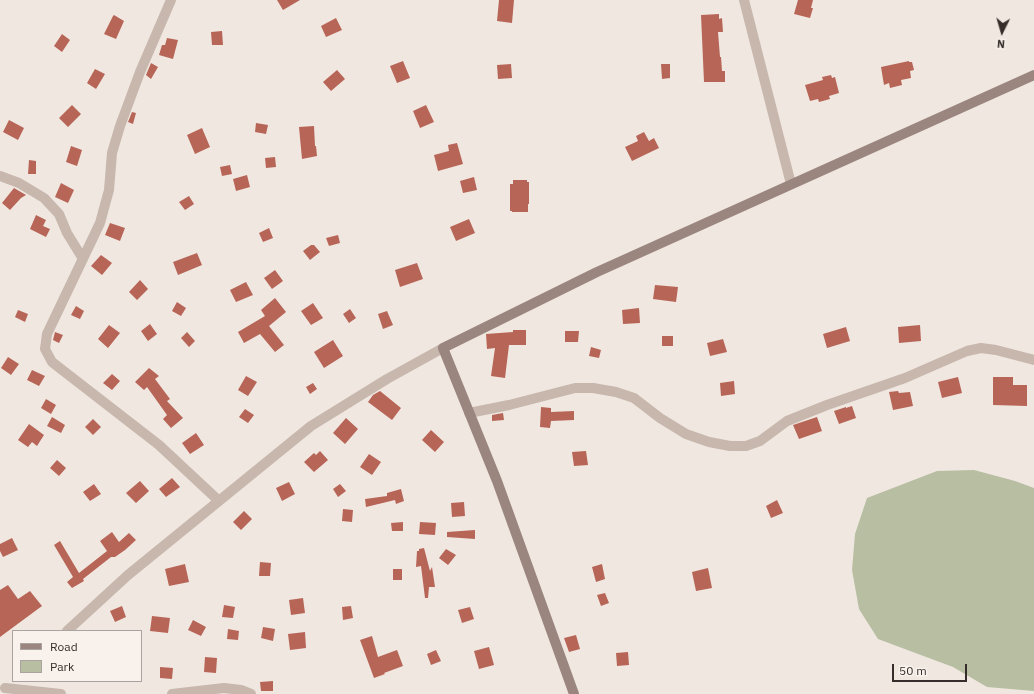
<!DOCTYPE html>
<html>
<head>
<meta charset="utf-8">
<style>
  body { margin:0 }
  #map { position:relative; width:1034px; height:694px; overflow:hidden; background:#f0e7e0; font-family:"IBM Plex Sans",sans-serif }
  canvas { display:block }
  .legend { position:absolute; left:12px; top:630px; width:130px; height:52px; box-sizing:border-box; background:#f8f1ec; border:1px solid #aaa39f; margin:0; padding:5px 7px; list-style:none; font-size:12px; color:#362d2b }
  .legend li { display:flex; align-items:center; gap:8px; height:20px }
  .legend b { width:20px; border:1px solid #aaa39f }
  .north { position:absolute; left:982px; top:12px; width:40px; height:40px; -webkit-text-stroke:3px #f8f1ec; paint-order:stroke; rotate:185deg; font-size:11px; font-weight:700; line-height:16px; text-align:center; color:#362d2b }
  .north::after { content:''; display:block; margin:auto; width:14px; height:18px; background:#362d2b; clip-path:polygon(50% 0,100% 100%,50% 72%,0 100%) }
  .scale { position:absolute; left:892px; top:664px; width:75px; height:18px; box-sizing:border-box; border:2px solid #362d2b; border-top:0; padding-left:5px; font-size:12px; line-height:14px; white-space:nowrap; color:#362d2b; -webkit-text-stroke:3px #f8f1ec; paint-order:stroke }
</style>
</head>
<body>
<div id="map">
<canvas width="1034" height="694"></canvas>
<ul class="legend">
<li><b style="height:5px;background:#9a867f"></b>Road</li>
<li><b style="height:11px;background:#b7bea2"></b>Park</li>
</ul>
<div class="north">N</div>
<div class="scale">50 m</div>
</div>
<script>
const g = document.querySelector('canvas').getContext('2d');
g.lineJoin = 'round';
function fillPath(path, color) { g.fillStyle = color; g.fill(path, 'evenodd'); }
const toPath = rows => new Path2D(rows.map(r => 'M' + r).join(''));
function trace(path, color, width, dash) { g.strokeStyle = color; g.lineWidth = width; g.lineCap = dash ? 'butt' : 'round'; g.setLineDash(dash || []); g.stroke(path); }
const green = toPath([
  [974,470,1015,481,1034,488,1034,691,987,687,953,667,878,639,859,609,852,570,855,534,867,498,937,471]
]);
const building = toPath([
  [277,0,300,0,283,10],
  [499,0,514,0,512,23,497,21],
  [798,0,813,0,811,8,813,8,810,18,794,14],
  [719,14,719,19,722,18,723,32,718,32,720,57,721,57,722,71,725,71,725,82,704,82,701,15],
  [114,15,124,21,116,39,104,34,113,16],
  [336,18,342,30,326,37,321,26],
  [222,31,223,45,212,45,211,32],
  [62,34,70,40,62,52,54,46],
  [167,38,178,40,173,59,159,55,162,45,165,45],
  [403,61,410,78,397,83,390,66],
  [909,61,909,62,912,62,914,70,910,71,911,78,901,80,902,85,890,88,889,83,884,85,881,67],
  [151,63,158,67,151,79,146,75],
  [511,64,512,78,498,79,497,65],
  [661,64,670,64,670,78,662,79],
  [95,69,105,74,96,89,87,83],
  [337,70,345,79,331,91,323,82],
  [831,75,832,78,835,77,839,93,829,96,830,99,819,102,818,99,810,101,805,85,823,80,822,77],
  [72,105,81,114,68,127,59,118],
  [426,105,434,122,420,128,413,111],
  [132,112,136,113,133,124,128,122],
  [9,120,24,128,18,140,3,132],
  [256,123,268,125,266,134,255,132],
  [314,126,315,146,316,146,317,156,302,159,299,127],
  [202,128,210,147,195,154,187,135],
  [644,132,649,141,654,138,659,148,632,161,625,147,638,141,636,136],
  [457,143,463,164,438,171,434,155,449,151,448,145],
  [71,146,82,150,77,166,66,162],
  [275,157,276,167,266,168,265,158],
  [29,160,36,161,36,174,28,174],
  [230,165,232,174,222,176,220,167],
  [247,175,250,187,236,191,233,179],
  [474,177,477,190,463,193,460,181],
  [513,180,527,180,527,182,529,182,529,204,528,204,528,212,512,212,512,211,510,211,510,184,513,184],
  [61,183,74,190,68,203,55,197],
  [14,188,26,195,21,198,10,210,2,203],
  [189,196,194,204,185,210,179,202],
  [36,215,46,220,43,226,50,229,46,237,30,229],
  [469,219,475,233,456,241,450,227],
  [110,223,125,228,120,241,105,235],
  [269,228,273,238,263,242,259,233],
  [338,235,340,243,329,246,326,238],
  [311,245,314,245,320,252,310,260,303,251],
  [197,253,202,265,178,275,173,262],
  [101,255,112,263,102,275,91,266],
  [417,263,423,279,400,287,395,270],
  [275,270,283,281,272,289,264,278],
  [140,280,148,289,137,300,129,292],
  [246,282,253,295,236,302,230,290],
  [655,285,678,287,676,302,653,299],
  [275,298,286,312,269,326,284,345,275,352,260,334,244,343,238,332,265,316,261,310],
  [177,302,186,308,181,316,172,311],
  [313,303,323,318,311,325,301,311],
  [76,306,84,311,80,319,71,315],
  [639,308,640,323,623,324,622,310],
  [350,309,356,318,349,323,343,314],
  [18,310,28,314,25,322,15,317],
  [387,311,393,325,383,329,378,314],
  [150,324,157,334,148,341,141,331],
  [109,325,120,333,108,348,98,339],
  [920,325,921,341,899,343,898,327],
  [846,327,850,341,827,348,823,334],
  [513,330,526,330,526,345,509,345,505,378,491,376,495,348,487,349,486,334,513,332],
  [565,331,579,331,578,342,565,342],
  [55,332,63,335,59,343,53,340],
  [187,332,195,341,189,347,181,338],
  [662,336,673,336,673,346,662,346],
  [723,339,727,352,710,356,707,343],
  [333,340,343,356,324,368,314,352],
  [591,347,601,350,599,358,589,356],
  [8,357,19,364,11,375,1,368],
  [149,368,159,376,155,379,170,399,167,401,183,418,171,428,163,419,167,415,147,387,144,390,135,382],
  [32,370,45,376,39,386,27,380],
  [112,374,120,381,112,390,103,383],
  [246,376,257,382,248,396,238,390],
  [958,377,962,393,942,398,938,382],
  [993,377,1013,377,1013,385,1027,385,1027,406,993,405],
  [734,381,735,394,721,396,720,383],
  [313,383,317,389,310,394,306,387],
  [380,391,401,408,392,420,368,402,373,395],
  [898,391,899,393,910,392,913,406,893,410,889,392],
  [46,399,56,405,51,414,41,408],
  [852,406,856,418,839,424,834,411,846,407,846,408],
  [541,407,551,408,551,412,574,411,574,420,551,421,550,428,540,427],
  [245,409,254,415,248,423,239,417],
  [503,413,504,420,492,421,492,415],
  [52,417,65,425,61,433,47,426],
  [817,417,822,431,799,439,793,425],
  [346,418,358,429,345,444,333,433],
  [93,419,101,427,93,435,85,427],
  [29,424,44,435,37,446,32,442,28,447,18,440],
  [431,430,444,442,435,452,422,440],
  [196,433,204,445,190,454,182,443],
  [320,451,328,460,314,472,304,462,314,453,316,455],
  [586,451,588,465,574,466,572,452],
  [369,454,381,462,372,475,360,467],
  [57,460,66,468,59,476,50,468],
  [172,478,180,487,166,497,159,489],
  [140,481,149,491,136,503,126,493],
  [289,482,295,494,282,501,276,488],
  [94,484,101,494,90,501,83,492],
  [340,484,346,491,338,497,333,489],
  [401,489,404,501,396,504,395,500,366,507,365,499,387,496,387,493],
  [777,500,783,513,771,518,766,506],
  [464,502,465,516,452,517,451,503],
  [343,509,353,510,352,522,342,521],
  [244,511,252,519,241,530,233,522],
  [403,522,403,531,392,531,391,523],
  [420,522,436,523,435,535,419,534],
  [475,530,475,539,447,537,447,532],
  [112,532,119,542,129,533,136,540,125,550,115,557,111,557,83,579,84,581,72,588,67,582,73,577,54,545,60,541,79,573,107,551,100,541],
  [12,538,18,550,3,557,0,551,0,544],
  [424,548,430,571,432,567,435,587,429,587,428,598,425,598,421,566,416,567,417,551,419,551,419,549],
  [446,549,456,555,448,565,439,558],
  [260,562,271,563,270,576,259,576],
  [185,564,189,582,169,586,165,569],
  [602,564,605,579,596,582,592,567],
  [708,568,712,588,696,591,692,572],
  [393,569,402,569,402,580,393,580],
  [8,585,18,599,30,591,42,606,0,637,0,590],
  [605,593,609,603,601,606,597,595],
  [303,598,305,613,291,615,289,600],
  [224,605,235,607,233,618,222,617],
  [122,606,126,617,115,622,110,611],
  [351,606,353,618,343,620,342,607],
  [470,607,474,619,462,623,458,610],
  [152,616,170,618,168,633,150,631],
  [193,620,206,627,201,636,188,630],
  [263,627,275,629,273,641,261,638],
  [228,629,239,631,238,640,227,639],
  [305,632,306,648,290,650,288,634],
  [576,635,580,649,569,652,564,638],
  [372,636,378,657,397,650,403,666,384,673,385,674,374,678,360,640],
  [489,647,494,665,479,669,474,651],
  [436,650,441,661,431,665,427,654],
  [628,652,629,665,617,666,616,653],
  [205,657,217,658,216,673,204,672],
  [160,667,173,668,172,679,160,678],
  [273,681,273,691,261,691,260,682]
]);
const street = toPath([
  [171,0,140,72,120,126,112,153,109,190,100,223,47,334,45,349,52,362,159,445,219,501],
  [744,0,791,184],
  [0,176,19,183,44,198,59,214,67,233,83,259],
  [469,413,509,405,575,388,593,388,616,392,634,398,660,418,686,434,709,442,730,446,746,446,760,441,787,421,827,405,905,378,967,351,981,348,996,350,1034,360],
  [67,631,128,575,311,426,387,379,443,348],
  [5,688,61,694],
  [172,694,224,688,241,690,251,694]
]);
const secondary = toPath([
  [574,694,497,481,443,348,597,272,1034,75]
]);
fillPath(green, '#b7bea2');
fillPath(building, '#b76557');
trace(street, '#c7b7ad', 10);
trace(secondary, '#9a867f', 10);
</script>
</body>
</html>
